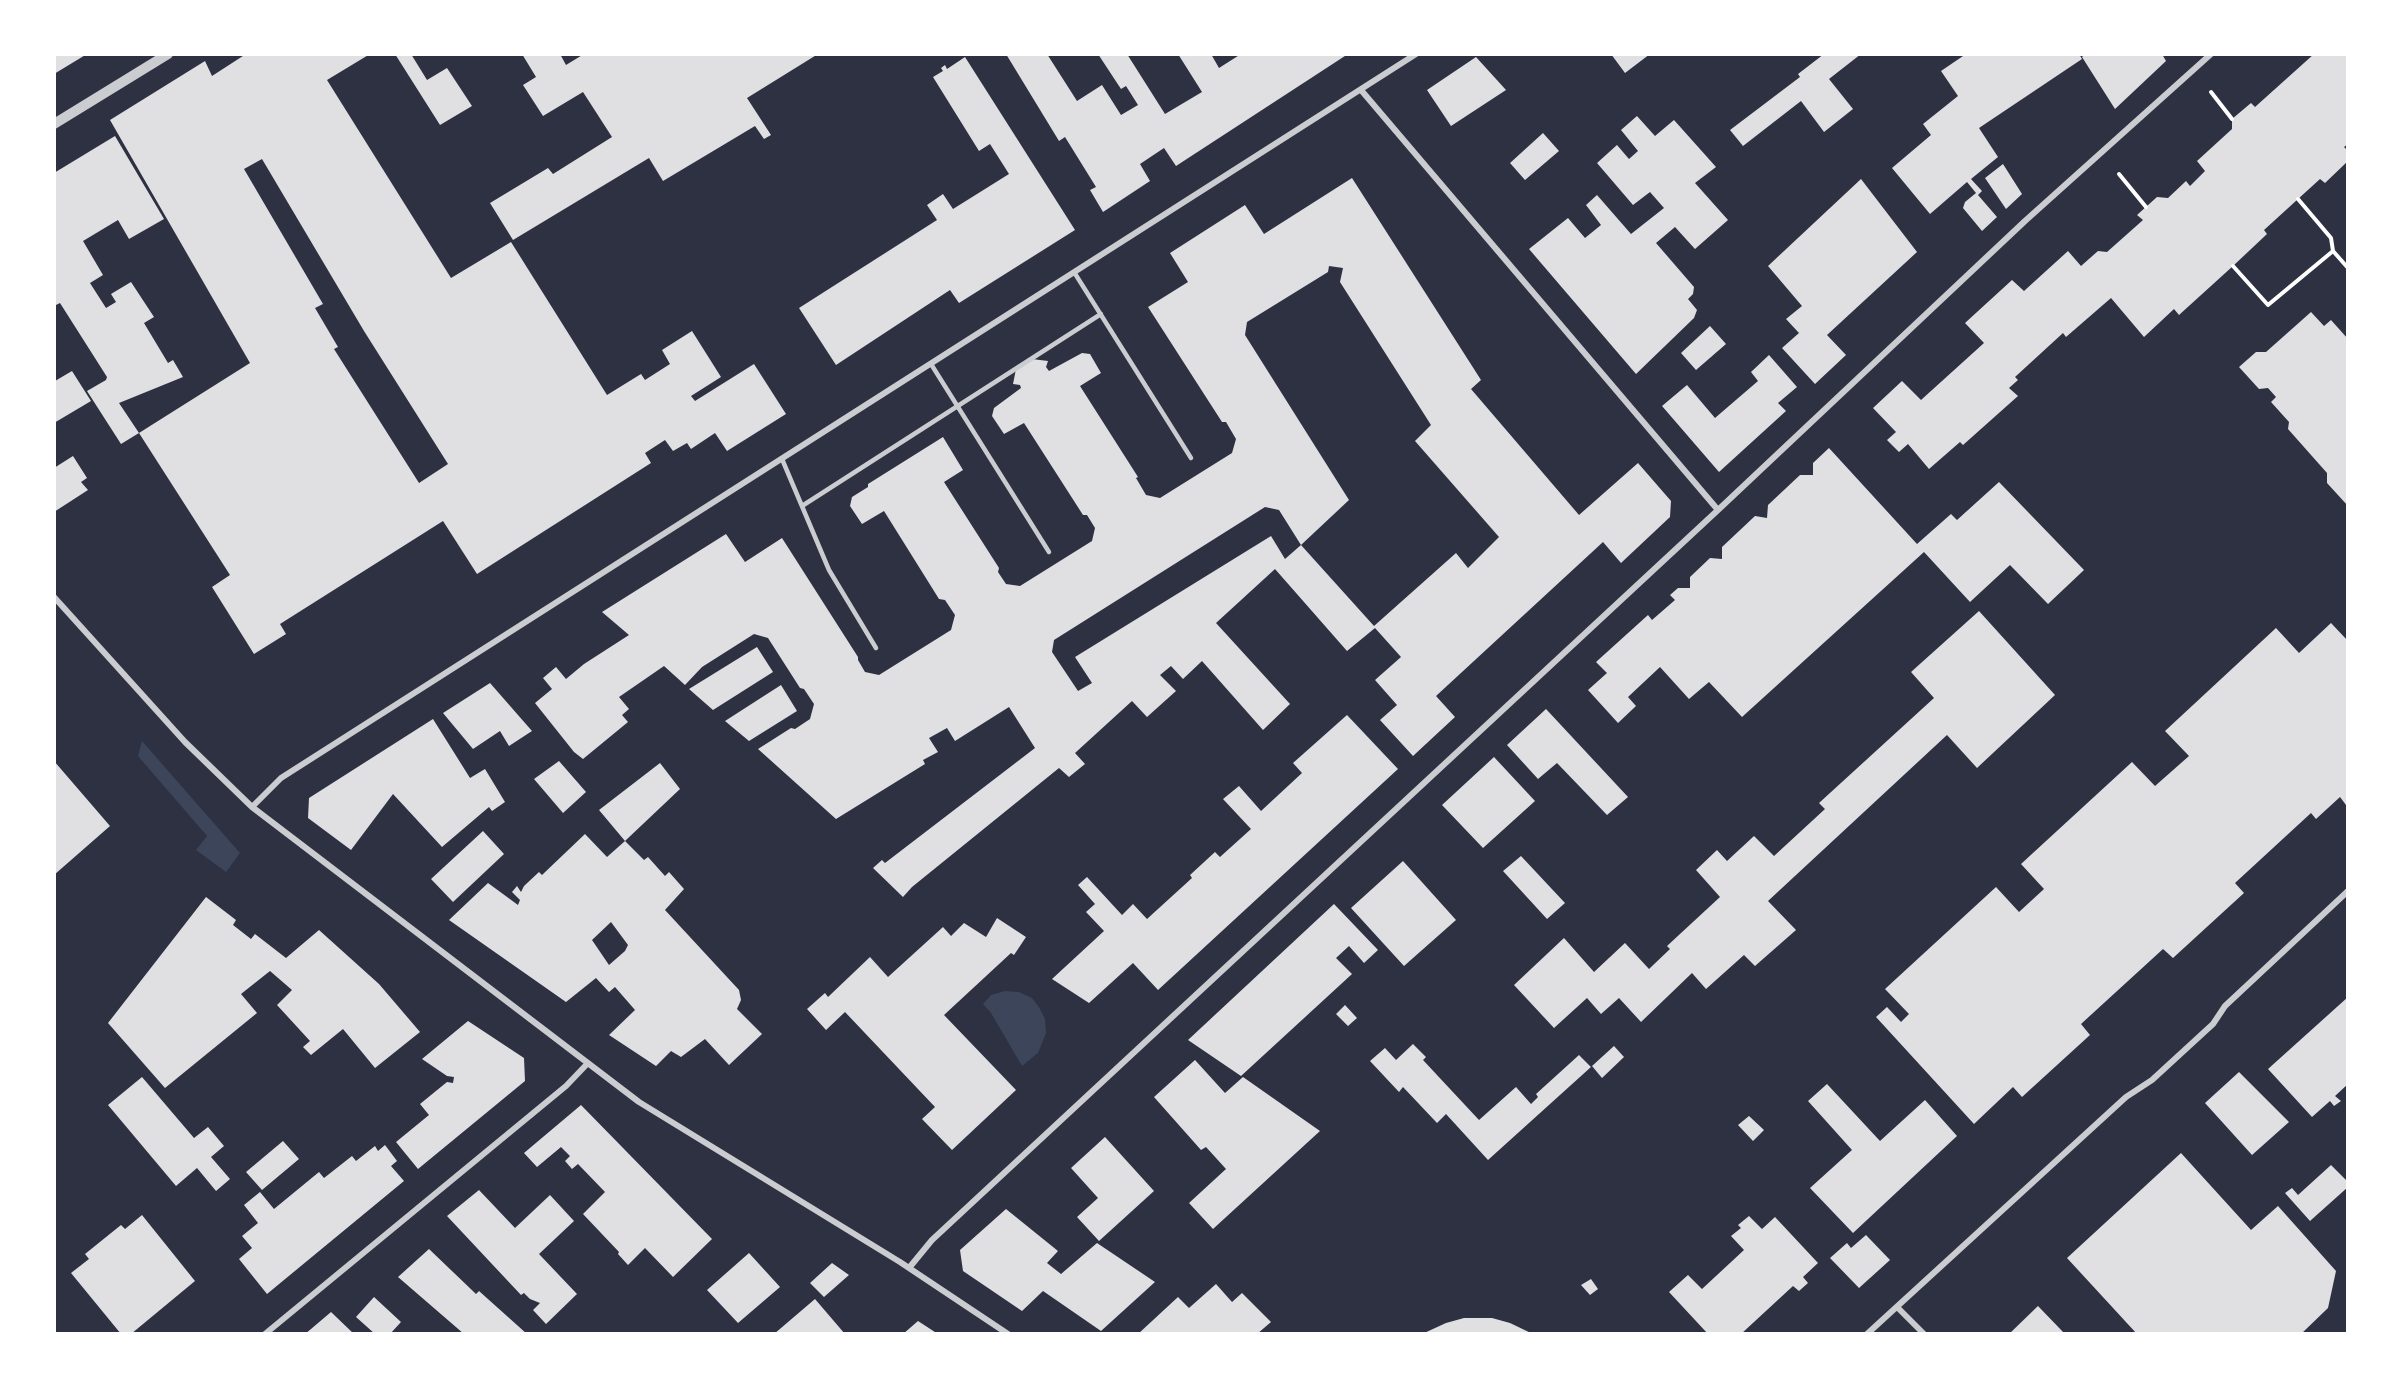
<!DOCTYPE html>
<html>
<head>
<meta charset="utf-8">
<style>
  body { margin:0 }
  #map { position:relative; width:2402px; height:1388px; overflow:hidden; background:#2d3142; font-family:"Source Serif 4",serif }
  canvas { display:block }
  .frame { position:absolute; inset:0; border:56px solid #fff; pointer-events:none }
</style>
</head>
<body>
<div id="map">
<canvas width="2402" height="1388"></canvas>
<div class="frame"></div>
</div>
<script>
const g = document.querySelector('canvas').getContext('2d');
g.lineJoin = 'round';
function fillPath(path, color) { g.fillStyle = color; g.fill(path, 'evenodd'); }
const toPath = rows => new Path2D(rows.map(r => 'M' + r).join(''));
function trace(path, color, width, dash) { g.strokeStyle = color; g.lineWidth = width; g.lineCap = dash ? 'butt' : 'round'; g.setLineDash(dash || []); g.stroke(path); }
const green = toPath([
  [142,741,240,853,226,872,196,850,207,836,138,756],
  [1005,991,1019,992,1032,998,1039,1007,1045,1019,1046,1033,1038,1053,1022,1066,991,1013,983,1004,991,995]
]);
const building = toPath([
  [54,54,87,54,54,74],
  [246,54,370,54,327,80,451,278,511,242,607,395,641,374,645,380,670,364,662,350,692,331,721,377,691,396,695,401,754,364,786,414,727,451,715,433,691,449,687,443,673,451,665,440,645,453,651,463,477,574,443,521,280,624,286,634,254,654,212,587,230,575,139,433,121,444,87,391,106,380,107,377,60,303,54,306,54,173,115,136,164,219,129,239,118,220,83,241,103,275,90,283,106,308,116,302,111,294,131,282,154,317,144,323,168,363,173,360,183,377,119,403,139,433,250,363,110,120,205,61,212,76],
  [262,159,364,331,448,464,419,483,334,349,338,347,315,308,323,304,244,169],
  [395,54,411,54,427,80,447,68,472,106,440,125],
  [522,54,560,54,566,65,584,54,818,54,747,98,771,135,764,139,755,126,663,181,649,158,513,240,490,203,548,168,553,174,612,137,583,92,543,116,523,85,536,77],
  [1006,54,1047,54,1077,101,1102,85,1121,115,1138,105,1126,86,1121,89,1098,54,1127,54,1165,114,1202,92,1178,54,1211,54,1219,68,1241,54,1348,54,1176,166,1164,148,1140,164,1150,181,1103,212,1090,190,1096,187,1065,137,1059,141],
  [1611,54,1650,54,1625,73],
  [1824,54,1861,54,1829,79,1853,109,1824,132,1801,101,1743,146,1730,130,1800,77,1798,74],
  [1966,54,2079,54,2082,59,1979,128,1998,157,1971,179,1982,191,1978,195,1997,217,1982,231,1963,208,1965,202,1976,193,1967,182,1930,214,1892,168,1931,135,1923,124,1958,96,1941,71],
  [2085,54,2162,54,2166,61,2115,109,2082,57],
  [2314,54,2348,54,2348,144,2344,147,2348,151,2348,161,2325,183,2320,179,2264,230,2267,234,2233,266,2179,315,2174,309,2144,337,2111,298,2066,337,2063,333,2015,377,2018,380,2009,388,2018,396,1963,445,1960,442,1929,469,1908,444,1899,452,1887,440,1896,432,1873,408,1902,381,1921,400,1984,343,1965,323,2012,280,2024,291,2068,251,2081,266,2098,251,2107,252,2143,220,2137,215,2157,197,2168,198,2186,181,2190,186,2205,171,2197,161,2232,129,2232,119,2251,103,2255,107],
  [965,57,1075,230,959,303,950,290,836,365,799,308,937,220,927,205,943,194,953,209,1009,174,990,144,979,151,933,77,943,71,941,68,945,65,947,69],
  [1476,57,1506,90,1451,126,1427,90],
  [1637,116,1655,136,1674,120,1716,167,1695,183,1728,220,1695,249,1675,227,1656,243,1694,287,1693,294,1688,299,1697,310,1694,318,1636,374,1529,249,1568,218,1585,238,1601,225,1586,205,1597,195,1631,234,1664,208,1650,192,1633,205,1597,163,1617,145,1629,159,1638,151,1621,130],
  [1543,133,1559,151,1525,180,1510,163],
  [2003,164,2022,194,2006,209,1985,178],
  [1352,178,1481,380,1471,389,1579,515,1638,463,1671,501,1670,517,1621,563,1603,542,1436,696,1455,717,1413,756,1380,720,1397,705,1375,680,1401,657,1375,628,1347,651,1275,569,1216,623,1290,704,1263,730,1202,661,1183,679,1171,666,1160,675,1176,691,1147,717,1132,701,1075,753,1085,764,1069,777,1059,768,912,887,903,897,873,868,882,860,885,863,1035,748,1009,707,955,741,947,728,929,738,938,752,923,760,925,764,836,819,758,749,791,728,795,729,810,719,814,704,804,689,800,688,768,638,754,634,702,667,685,685,664,666,619,697,629,709,622,715,628,722,583,759,574,752,535,703,552,689,543,678,556,667,566,679,584,664,629,635,602,612,726,534,745,562,782,538,858,657,858,660,865,672,879,675,951,630,955,615,945,600,939,599,884,511,862,524,850,506,852,497,868,487,868,484,943,437,963,470,944,482,999,568,998,572,1006,584,1020,586,1092,541,1095,528,1087,515,1083,515,1024,423,1004,434,992,416,994,408,1021,388,1020,385,1013,384,1016,369,1032,359,1048,361,1046,367,1049,371,1082,353,1090,354,1101,373,1080,386,1138,477,1136,478,1146,495,1160,498,1232,453,1236,439,1226,422,1222,422,1148,307,1188,282,1170,253,1245,205,1264,234],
  [1329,266,1343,268,1340,282,1431,425,1415,441,1499,537,1468,568,1456,553,1374,626,1301,545,1285,559,1271,536,1075,657,1092,683,1078,691,1052,652,1054,640,1265,507,1279,510,1301,545,1349,500,1245,335,1247,322,1328,272],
  [1861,179,1917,252,1827,335,1846,355,1815,384,1782,348,1799,333,1786,319,1802,306,1768,266],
  [2311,312,2324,326,2331,320,2348,339,2348,506,2327,483,2327,473,2288,429,2289,422,2271,402,2276,397,2268,388,2259,389,2239,367,2256,352,2266,352],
  [1710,326,1726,344,1696,370,1681,353],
  [1769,355,1797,387,1778,403,1786,411,1719,472,1662,406,1687,385,1715,418,1758,381,1751,372],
  [72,371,91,401,54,423,54,379,55,381],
  [1829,448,1917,544,1951,514,1957,520,1999,482,2084,570,2048,604,2010,565,1970,602,1924,552,1742,717,1709,682,1689,699,1660,667,1628,697,1636,706,1618,723,1588,690,1607,673,1596,662,1648,615,1652,620,1675,600,1670,595,1678,588,1690,588,1690,577,1710,558,1722,559,1722,547,1755,516,1767,518,1768,505,1800,475,1813,475,1813,463],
  [73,456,87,478,81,482,88,490,54,512,54,468],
  [1979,611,2055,695,1977,768,1947,735,1768,901,1796,930,1755,966,1744,955,1706,989,1692,973,1641,1022,1619,998,1601,1014,1587,998,1554,1028,1514,985,1564,938,1594,972,1625,943,1649,969,1670,949,1667,946,1720,897,1696,870,1717,850,1727,861,1754,836,1774,856,1825,809,1819,803,1934,698,1911,672],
  [2331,623,2348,641,2348,803,2346,805,2340,797,2316,819,2311,813,2235,883,2244,893,2173,958,2163,949,2081,1024,2090,1035,2022,1097,2013,1087,1974,1124,1876,1017,1887,1007,1901,1022,1909,1014,1885,989,1996,887,2019,912,2044,889,2021,864,2132,762,2155,786,2189,756,2165,731,2276,628,2299,653],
  [757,647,773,672,713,710,689,689],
  [490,683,532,731,509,746,500,731,473,749,443,713],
  [781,685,797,711,749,741,725,721],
  [1546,709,1628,797,1607,815,1557,763,1538,779,1507,745],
  [1347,715,1398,769,1158,990,1133,963,1089,1003,1052,979,1104,931,1086,912,1095,904,1078,885,1087,877,1122,915,1133,904,1147,919,1192,878,1190,875,1215,852,1220,857,1251,829,1223,799,1239,786,1261,811,1302,773,1293,763],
  [433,719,470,778,485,769,505,802,492,811,489,807,442,847,393,794,351,850,308,818,309,798],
  [1494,757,1535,801,1483,848,1442,805],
  [54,761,110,826,54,875],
  [559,761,586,792,563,813,534,779],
  [660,763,680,789,625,841,599,810],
  [483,831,504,854,453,902,431,879],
  [585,834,607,857,625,841,644,860,648,857,665,876,669,872,684,889,665,910,739,990,741,1000,737,1009,762,1034,729,1065,705,1039,681,1057,671,1051,656,1066,609,1035,635,1010,615,987,609,992,596,978,566,1002,449,920,488,883,518,905,520,900,512,892,517,886,521,892,524,886,539,872,542,875],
  [611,922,628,945,625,951,609,965,592,940],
  [1521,856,1565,903,1547,919,1503,871],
  [1403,861,1456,920,1404,966,1351,908],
  [206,897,236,920,233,925,251,939,255,934,286,958,319,930,379,984,420,1032,375,1068,343,1029,311,1055,303,1047,310,1041,277,1005,292,990,270,971,241,994,257,1013,165,1088,108,1023],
  [1334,904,1378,950,1364,963,1349,946,1336,958,1352,974,1241,1076,1188,1040],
  [997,918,1026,937,1014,955,1011,953,944,1015,1016,1090,952,1150,922,1119,935,1107,845,1012,826,1030,807,1009,825,993,828,997,870,957,888,977,943,927,951,936,964,923,986,937],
  [2348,997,2348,1084,2335,1096,2341,1101,2334,1106,2330,1101,2312,1117,2268,1069],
  [1345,1005,1357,1018,1348,1026,1336,1014],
  [468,1021,524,1058,525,1081,418,1169,396,1142,429,1115,420,1104,447,1082,453,1083,454,1077,447,1076,422,1059],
  [1413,1044,1426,1057,1423,1060,1479,1120,1516,1087,1531,1104,1538,1097,1536,1094,1579,1055,1591,1067,1488,1160,1446,1114,1437,1123,1403,1087,1399,1092,1370,1061,1385,1048,1396,1060],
  [1614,1046,1624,1057,1602,1078,1592,1066],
  [1195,1060,1225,1093,1243,1077,1320,1131,1213,1229,1189,1203,1226,1169,1206,1147,1201,1150,1154,1097],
  [2239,1072,2289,1122,2252,1155,2205,1103],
  [142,1077,194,1138,208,1127,224,1146,211,1157,230,1179,216,1191,197,1168,176,1186,108,1105],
  [1827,1084,1880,1141,1925,1100,1957,1136,1853,1233,1810,1188,1852,1150,1808,1101],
  [581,1105,712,1239,673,1277,645,1248,628,1265,618,1254,619,1252,583,1214,605,1192,578,1164,572,1169,565,1161,570,1156,561,1147,537,1167,524,1153],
  [1749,1116,1764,1130,1753,1141,1738,1125],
  [1105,1137,1154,1191,1099,1241,1077,1217,1098,1198,1071,1168],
  [283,1141,299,1159,262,1190,246,1172],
  [385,1145,397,1161,391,1166,404,1181,267,1294,239,1259,252,1248,242,1236,258,1223,244,1205,260,1192,274,1209,319,1172,324,1178,352,1156,356,1161,375,1146,378,1151],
  [2181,1153,2251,1230,2278,1206,2336,1271,2328,1308,2301,1334,2137,1334,2067,1258],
  [2331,1165,2348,1182,2348,1187,2310,1221,2285,1193,2292,1188,2298,1195],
  [479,1190,515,1228,550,1195,574,1221,539,1254,577,1294,546,1324,533,1310,540,1303,530,1299,524,1293,521,1295,447,1216],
  [1006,1209,1058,1251,1047,1263,1061,1274,1097,1243,1155,1282,1101,1331,1043,1291,1022,1311,963,1271,960,1250],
  [142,1215,195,1281,131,1334,121,1334,71,1273,89,1259,85,1254,121,1225,125,1229],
  [1749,1216,1762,1229,1775,1217,1818,1263,1803,1277,1808,1283,1799,1291,1793,1286,1741,1334,1708,1334,1669,1292,1688,1275,1702,1289,1744,1250,1731,1236,1741,1228,1738,1225],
  [1866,1235,1890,1260,1859,1288,1830,1258,1847,1243,1851,1248],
  [429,1249,476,1294,479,1291,527,1334,464,1334,398,1277],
  [749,1253,780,1287,738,1323,707,1290],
  [832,1263,849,1275,824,1297,810,1283],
  [1591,1279,1598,1289,1590,1295,1581,1285],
  [1216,1284,1232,1302,1242,1293,1271,1322,1257,1334,1138,1334,1178,1297,1189,1308],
  [374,1297,401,1322,390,1334,375,1334,356,1317],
  [815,1299,845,1334,774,1334],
  [2038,1306,2065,1334,2009,1334],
  [331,1312,354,1334,305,1334,311,1329],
  [1464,1318,1492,1318,1510,1323,1533,1334,1422,1334,1446,1323],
  [918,1321,938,1334,903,1334]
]);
const path = toPath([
  [2211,92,2232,119],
  [2119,174,2146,207],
  [2333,251,2348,268],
  [2233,266,2268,305,2333,251,2331,238,2298,199]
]);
const service = toPath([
  [1074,272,1191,458],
  [931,364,1049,552],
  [782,459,829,570,876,648],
  [802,506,1101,314]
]);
const minor = toPath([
  [1361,90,1718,510],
  [54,597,185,742,252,807,639,1102,900,1262,1008,1334],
  [252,807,281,778,1416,54],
  [909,1268,932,1240,1718,510,2025,221,2211,54],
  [1897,1307,1924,1334],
  [265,1334,566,1086,588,1063],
  [1867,1334,2126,1097,2152,1080,2213,1024,2225,1006,2348,891]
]);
const tertiary = toPath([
  [54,124,168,54]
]);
fillPath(green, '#3c4559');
fillPath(building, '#e0e0e3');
trace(path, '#fff', 4);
trace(service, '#caccd0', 4.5);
trace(minor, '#caccd0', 6);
trace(tertiary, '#caccd0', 10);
</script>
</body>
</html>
